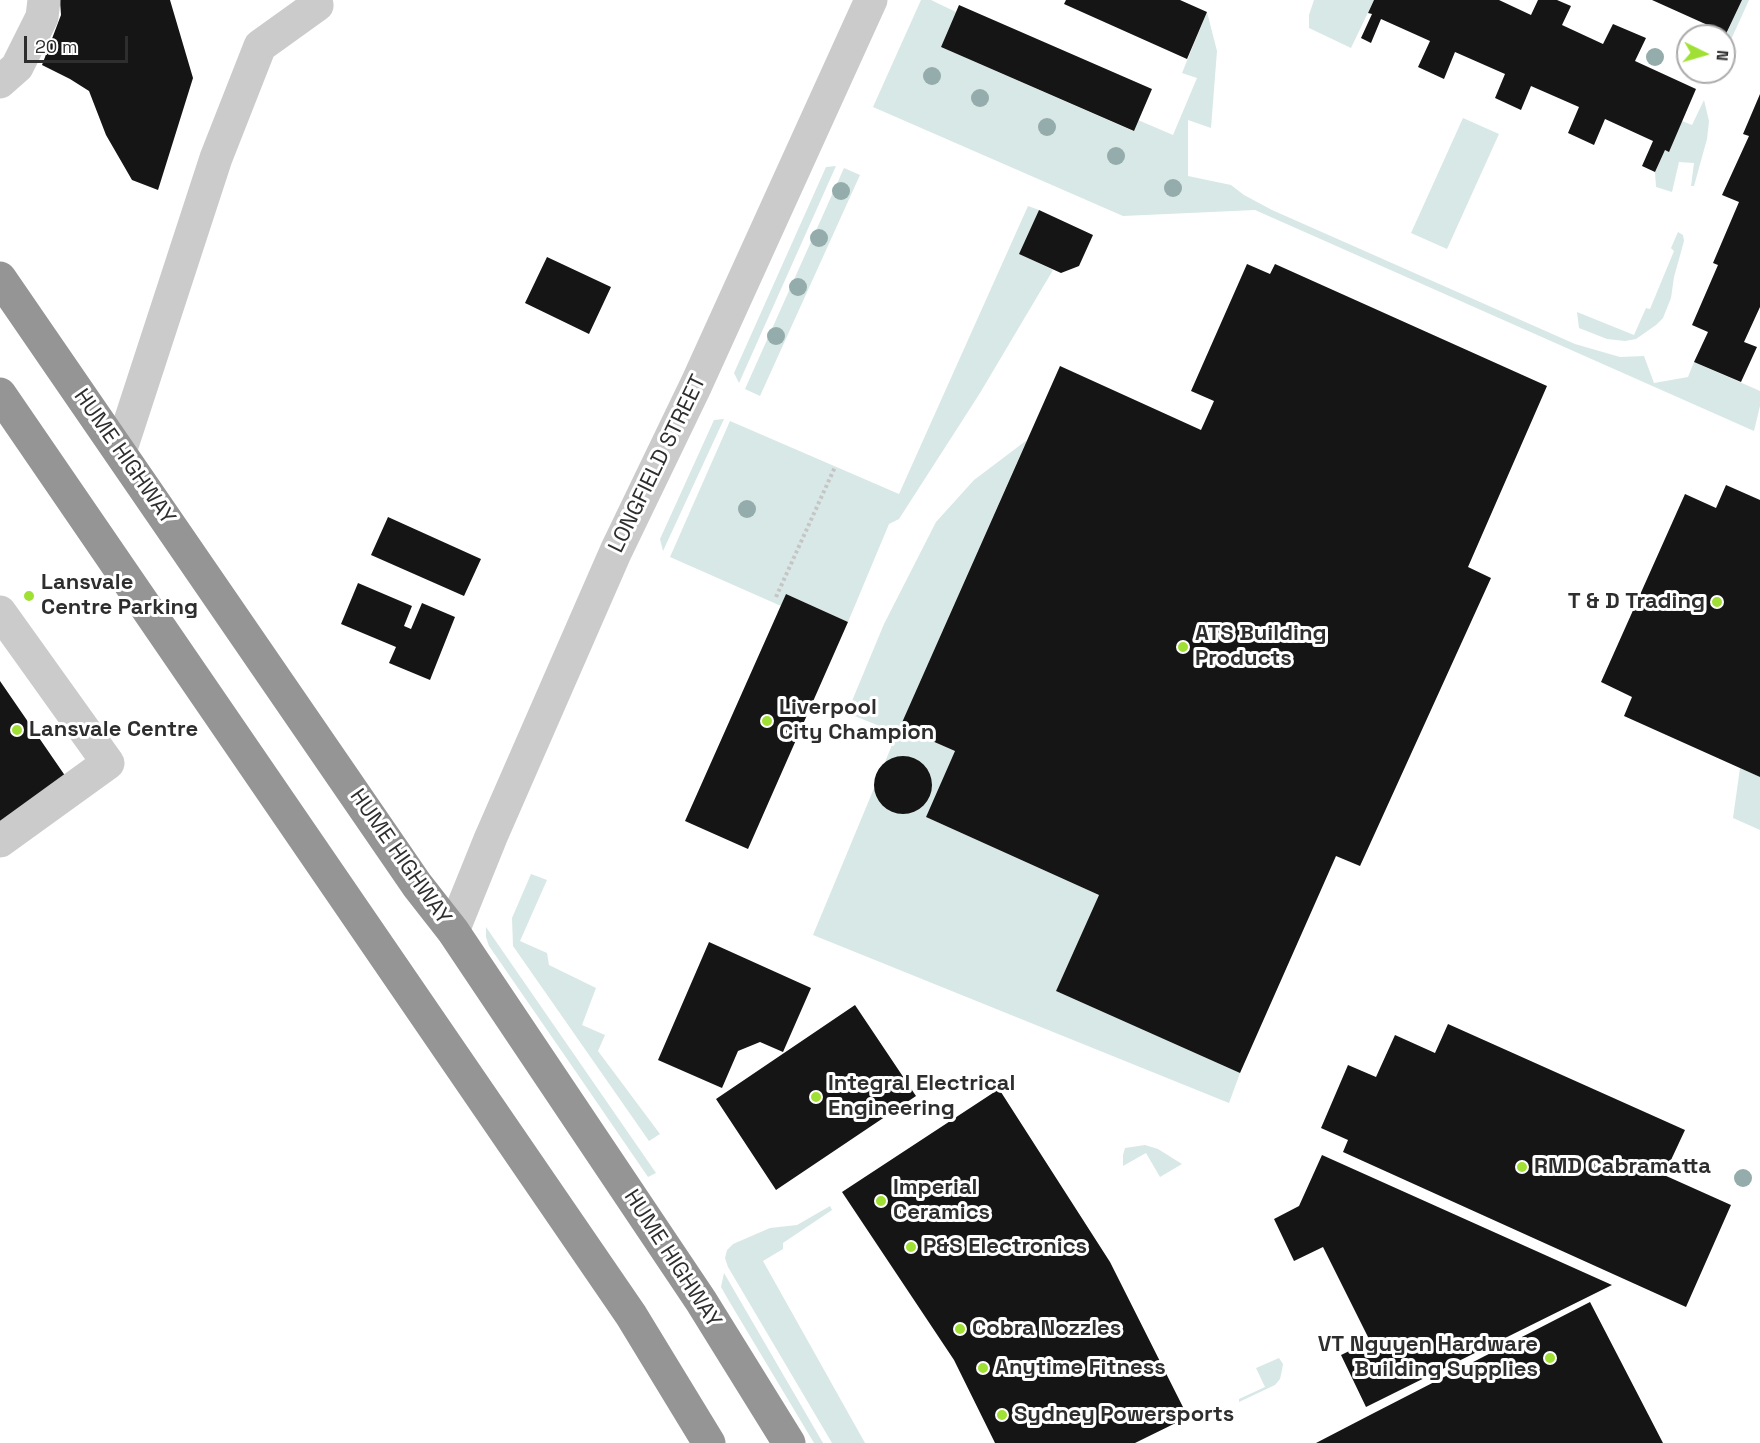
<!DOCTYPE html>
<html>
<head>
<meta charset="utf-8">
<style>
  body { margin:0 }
  #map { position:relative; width:1760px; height:1443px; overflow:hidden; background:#fff; font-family:"Space Grotesk",sans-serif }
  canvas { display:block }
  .north { position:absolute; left:1676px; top:24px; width:60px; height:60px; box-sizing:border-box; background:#fff; border:2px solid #ababab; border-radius:50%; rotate:95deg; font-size:16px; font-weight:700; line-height:24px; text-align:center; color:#2e2e2e }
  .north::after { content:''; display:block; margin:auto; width:21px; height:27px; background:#a0e034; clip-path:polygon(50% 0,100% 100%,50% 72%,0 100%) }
  .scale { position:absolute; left:24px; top:36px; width:104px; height:27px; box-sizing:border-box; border:3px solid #2e2e2e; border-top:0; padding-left:8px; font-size:18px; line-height:21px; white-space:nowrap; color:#2e2e2e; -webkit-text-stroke:4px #fff; paint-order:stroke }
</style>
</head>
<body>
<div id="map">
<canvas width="1760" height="1443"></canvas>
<div class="north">N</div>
<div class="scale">20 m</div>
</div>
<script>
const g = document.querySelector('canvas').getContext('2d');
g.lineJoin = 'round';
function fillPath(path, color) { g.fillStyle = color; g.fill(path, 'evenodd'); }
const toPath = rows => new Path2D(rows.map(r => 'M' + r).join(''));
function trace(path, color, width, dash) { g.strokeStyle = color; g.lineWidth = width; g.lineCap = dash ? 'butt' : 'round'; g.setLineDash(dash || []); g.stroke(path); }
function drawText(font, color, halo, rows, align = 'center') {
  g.font = font + ' "Space Grotesk",sans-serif'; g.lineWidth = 6; g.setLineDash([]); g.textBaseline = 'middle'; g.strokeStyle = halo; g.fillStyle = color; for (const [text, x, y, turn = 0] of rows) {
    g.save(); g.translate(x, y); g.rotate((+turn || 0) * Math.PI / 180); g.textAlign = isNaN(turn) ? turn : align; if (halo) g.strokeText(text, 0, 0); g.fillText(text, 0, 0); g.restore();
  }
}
const green = toPath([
  [921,0,931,0,956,12,941,47,1133,131,1138,120,1173,135,1197,78,1182,73,1207,12,1217,51,1211,128,1188,120,1188,176,1231,185,1244,195,1272,210,1575,344,1620,357,1644,356,1654,383,1688,377,1694,362,1760,391,1760,406,1754,431,1255,210,1123,216,873,107],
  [1314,0,1374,0,1351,48,1309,28,1309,15],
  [1742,0,1749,0,1724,55,1724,39],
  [1704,100,1709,121,1707,139,1694,186,1691,186,1694,163,1679,162,1672,192,1656,187,1655,172,1665,150,1668,151,1682,121,1692,125],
  [1463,118,1499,134,1447,249,1411,233],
  [836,166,739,383,734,373,826,167],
  [844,168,860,175,760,396,745,389],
  [1028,206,1039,210,1020,254,1053,270,980,393,899,519,889,524,848,622,786,594,781,606,670,557,730,421,899,494],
  [1678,232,1683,235,1684,241,1674,277,1671,298,1663,318,1656,325,1636,339,1625,341,1607,339,1579,328,1577,312,1634,335,1646,308,1650,309,1674,251,1671,248],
  [724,419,663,551,660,539,714,420],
  [1027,440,900,727,955,751,926,817,1099,895,1056,991,1240,1073,1229,1103,813,935,897,733,847,713,884,624,936,522,974,480],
  [1740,768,1760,777,1760,830,1733,818],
  [531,874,547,880,520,941,547,953,549,965,596,988,582,1025,605,1035,598,1051,660,1134,649,1141,513,946,512,918],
  [486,927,656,1173,648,1177,574,1069,489,946,486,937],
  [1145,1145,1158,1149,1182,1164,1160,1177,1146,1153,1123,1166,1123,1155,1125,1148],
  [830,1206,832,1210,783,1243,783,1249,763,1261,865,1443,832,1443,728,1267,725,1258,727,1250,733,1244,770,1228,797,1225],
  [724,1273,823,1443,814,1443,729,1301,721,1287],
  [1279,1358,1283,1364,1282,1370,1280,1379,1275,1385,1239,1402,1239,1399,1265,1387,1256,1368]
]);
const building = toPath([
  [60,0,170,0,193,78,158,190,132,180,106,135,89,91,70,79,42,65,61,15],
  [1066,0,1180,0,1207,12,1187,59,1064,4],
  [1374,0,1499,0,1531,15,1538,0,1557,0,1571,6,1562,25,1603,44,1613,24,1646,38,1635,61,1696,89,1669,152,1665,150,1655,172,1642,166,1653,141,1605,119,1594,145,1568,133,1579,107,1531,86,1521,110,1495,98,1505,74,1455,52,1444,79,1418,67,1430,41,1381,19,1371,43,1361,38,1372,14,1368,13],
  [1652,0,1742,0,1725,36,1708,36,1712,27],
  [959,5,1152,89,1134,131,941,47],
  [1760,94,1760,307,1744,342,1757,347,1741,382,1694,362,1708,332,1692,325,1718,265,1713,263,1739,202,1722,195,1749,136,1743,134],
  [1039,210,1093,235,1079,266,1061,273,1019,254],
  [547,257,611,287,589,334,525,303],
  [1247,264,1270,274,1275,264,1547,386,1468,567,1491,578,1360,866,1336,856,1240,1073,1056,991,1099,895,926,817,955,751,900,727,1060,366,1201,430,1214,401,1191,391],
  [1726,485,1760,500,1760,777,1624,716,1632,697,1601,682,1685,494,1716,508],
  [388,517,481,559,464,596,371,555],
  [358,583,412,606,404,626,411,629,422,603,455,617,430,680,389,663,396,647,341,624],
  [786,594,848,622,748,849,685,821],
  [0,681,68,780,0,827],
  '874 785a29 29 0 1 1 58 0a29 29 0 1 1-58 0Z',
  [709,942,811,988,783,1052,760,1042,738,1051,722,1088,658,1060],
  [855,1005,916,1096,776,1190,716,1099],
  [1448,1024,1685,1130,1664,1175,1731,1205,1686,1307,1343,1152,1348,1140,1321,1128,1348,1065,1376,1077,1395,1035,1435,1053],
  [999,1089,1110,1262,1188,1417,1135,1443,995,1443,954,1360,842,1192],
  [1322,1155,1612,1285,1366,1407,1341,1355,1370,1341,1323,1247,1294,1261,1274,1219,1299,1206],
  [1590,1302,1663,1443,1316,1443,1370,1415]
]);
const path = toPath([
  [776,597,835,467]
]);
const minor = toPath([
  [0,82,17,67,42,17,44,0],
  [120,452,216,158,260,46,317,5,316,0],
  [0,612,108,763,0,841],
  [453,931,491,837,616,551,696,385,871,0]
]);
const highway = toPath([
  [0,278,417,885,453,931,701,1301,789,1443],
  [0,394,631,1315,709,1443]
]);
const trees = [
  [1655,57],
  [932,76],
  [980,98],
  [1047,127],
  [1116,156],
  [1173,188],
  [841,191],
  [819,238],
  [798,287],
  [776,336],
  [747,509],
  [1743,1178]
];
const markers = [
  [29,596,6,"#a0e034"],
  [1717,602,6,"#a0e034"],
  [1183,647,6,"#a0e034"],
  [767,721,6,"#a0e034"],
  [17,730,6,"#a0e034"],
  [816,1097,6,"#a0e034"],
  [1522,1167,6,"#a0e034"],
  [881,1201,6,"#a0e034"],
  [911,1247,6,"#a0e034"],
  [960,1329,6,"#a0e034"],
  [1550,1358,6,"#a0e034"],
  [983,1368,6,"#a0e034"],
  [1002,1415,6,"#a0e034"]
];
const streetNames = [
  ["HUME HIGHWAY",124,457,55],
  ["LONGFIELD STREET",658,464,-64],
  ["HUME HIGHWAY",400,857,55],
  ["HUME HIGHWAY",672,1259,57]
];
const poiNames = [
  ["Lansvale",41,583],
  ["Centre Parking",41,608],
  ["T & D Trading",1705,602,"right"],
  ["ATS Building",1195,634],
  ["Products",1195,659],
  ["Liverpool",779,708],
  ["City Champion",779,733],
  ["Lansvale Centre",29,730],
  ["Integral Electrical",828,1084],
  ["Engineering",828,1109],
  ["RMD Cabramatta",1534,1167],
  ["Imperial",893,1188],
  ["Ceramics",893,1213],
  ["P&S Electronics",923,1247],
  ["Cobra Nozzles",972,1329],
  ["VT Nguyen Hardware",1538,1345,"right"],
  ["Building Supplies",1538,1370,"right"],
  ["Anytime Fitness",995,1368],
  ["Sydney Powersports",1014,1415]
];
fillPath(green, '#d8e8e6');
fillPath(building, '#151515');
trace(path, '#c5c5c5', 4, [3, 3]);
trace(minor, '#cbcbcb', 33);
trace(highway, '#959595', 33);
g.fillStyle = '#94acab';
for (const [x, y] of trees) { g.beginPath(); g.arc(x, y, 9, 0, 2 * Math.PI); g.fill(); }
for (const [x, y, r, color] of markers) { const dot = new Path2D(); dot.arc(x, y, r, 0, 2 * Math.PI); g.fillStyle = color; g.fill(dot); trace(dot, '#fff', 2); }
drawText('22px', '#2e2e2e', '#fff', streetNames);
drawText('bold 22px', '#2e2e2e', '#fff', poiNames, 'left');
</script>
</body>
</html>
